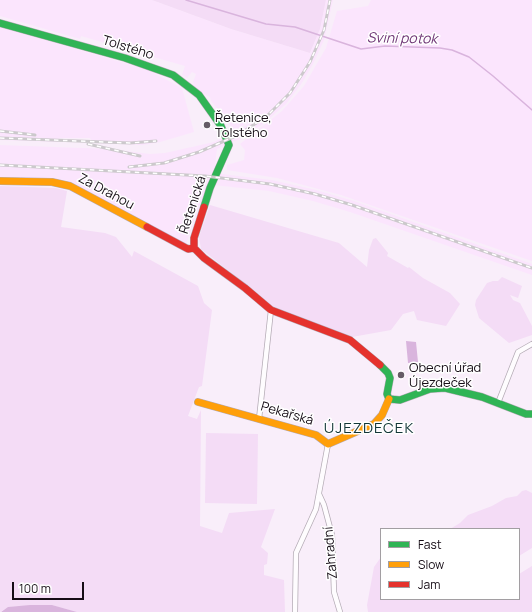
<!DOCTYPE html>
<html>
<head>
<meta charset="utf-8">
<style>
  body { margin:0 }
  #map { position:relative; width:532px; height:612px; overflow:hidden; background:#f9eefa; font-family:Manrope,sans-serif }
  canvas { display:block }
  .legend { position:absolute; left:380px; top:528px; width:140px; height:72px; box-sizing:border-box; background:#fff; border:1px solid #a29ea2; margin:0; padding:5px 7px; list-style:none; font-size:12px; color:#160d16 }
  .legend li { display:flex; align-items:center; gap:8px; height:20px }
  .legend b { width:20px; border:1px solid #a29ea2 }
  .scale { position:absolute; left:12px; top:582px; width:72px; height:18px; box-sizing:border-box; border:2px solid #160d16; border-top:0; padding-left:5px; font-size:12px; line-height:14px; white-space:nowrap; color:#160d16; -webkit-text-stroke:3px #fff; paint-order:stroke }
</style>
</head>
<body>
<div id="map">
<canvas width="532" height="612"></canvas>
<ul class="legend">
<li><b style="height:5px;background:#30b455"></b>Fast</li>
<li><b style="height:5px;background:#ff9f0a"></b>Slow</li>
<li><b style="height:5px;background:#e5322d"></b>Jam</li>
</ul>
<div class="scale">100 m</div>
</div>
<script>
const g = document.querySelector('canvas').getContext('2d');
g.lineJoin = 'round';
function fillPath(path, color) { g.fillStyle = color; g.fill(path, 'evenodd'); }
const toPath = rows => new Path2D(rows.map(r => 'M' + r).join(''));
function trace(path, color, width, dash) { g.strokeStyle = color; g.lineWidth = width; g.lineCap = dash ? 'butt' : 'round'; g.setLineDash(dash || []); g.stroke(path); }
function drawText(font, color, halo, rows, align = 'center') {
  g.font = font + ' Manrope,sans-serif'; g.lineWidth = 3; g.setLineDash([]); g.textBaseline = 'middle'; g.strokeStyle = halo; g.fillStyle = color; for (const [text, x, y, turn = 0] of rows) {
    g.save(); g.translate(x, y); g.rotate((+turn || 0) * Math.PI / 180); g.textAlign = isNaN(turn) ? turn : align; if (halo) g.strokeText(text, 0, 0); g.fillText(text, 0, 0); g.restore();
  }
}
const built = toPath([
  [0,0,152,0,231,29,310,53,307,61,320,29,326,0,333,0,324,40,313,64,302,83,286,104,263,124,241,138,217,149,214,173,271,180,316,190,354,201,532,264,532,275,350,212,313,201,269,191,195,183,207,185,186,244,66,180,0,177,0,145,110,149,150,154,165,153,214,142,238,131,271,108,234,131,211,101,210,97,204,94,194,86,193,82,196,74,192,72,187,78,182,75,185,66,81,36,80,39,0,16],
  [371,0,532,0,532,261,341,195,277,178,227,170,227,165,244,160,245,150,240,144,282,111,304,86,326,48,337,11,368,6],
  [0,27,148,70,182,88,194,132,160,142,143,145,93,143,90,138,59,138,58,142,0,140]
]);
const green = toPath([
  [152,0,326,0,320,29,310,53,231,29],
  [0,186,56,188,67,191,61,227,105,233,116,237,132,257,134,251,198,286,204,303,212,310,202,386,199,387,188,416,197,419,201,410,200,526,222,533,229,513,275,509,261,547,268,553,267,564,264,565,264,575,284,580,285,612,77,612,51,605,9,607,0,612],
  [210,205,339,243,367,267,369,250,373,239,376,238,388,253,387,256,408,268,409,267,423,278,450,293,460,304,446,326,417,320,414,311,403,314,391,330,352,337,305,320,271,306,258,294,201,249,199,237],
  [502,277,522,286,518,298,510,295,513,300,520,303,532,326,532,335,509,343,479,318,475,305,476,300,487,283,493,281,498,281],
  [206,433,258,434,257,504,205,503],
  [526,490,532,493,532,548,519,556,519,529,450,529,460,523,468,515,492,506,506,498,517,496,522,491],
  [381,557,381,599,519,599,519,574,532,566,532,612,368,612,367,605,374,567]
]);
const water = toPath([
  [406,341,416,342,418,362,408,363],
  [30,605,52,605,77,612,1,612,8,607]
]);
const stream = toPath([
  [186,0,266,24,295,27,361,49,385,46,440,48,452,50,469,57,493,76,532,110]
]);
const street = toPath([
  [498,403,518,352,532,344],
  [259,419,271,310],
  [319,494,324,505,332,535,334,592,340,612],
  [295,612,296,553,316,509,328,444]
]);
const fast = toPath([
  [0,23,125,58,173,75,199,95,221,126,229,145,210,188,204,207],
  [380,365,388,373,390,378,387,394,389,399,400,400,430,389,445,388,482,397,526,414,532,414]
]);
const slow = toPath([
  [0,181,52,182,70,186,147,227],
  [198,402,316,435,328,444,374,424,382,415,389,399]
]);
const jam = toPath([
  [204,207,194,238,194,248,204,258,245,288,271,310,350,340,380,365],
  [147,227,188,249,194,248]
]);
const rail = toPath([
  [0,131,35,135],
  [0,138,130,143,156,141],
  [88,144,140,156],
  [0,165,205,176,270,184,315,194,352,205,532,268],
  [129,167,164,163,199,152,238,135,267,116,290,93,310,62,324,30,330,0]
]);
const markers = [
  [207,125,4,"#655c66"],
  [401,375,4,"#655c66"]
];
const streetNames = [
  ["Tolstého",128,48,17],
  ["Za Drahou",106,192,28],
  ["Řetenická",193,205,-72],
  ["Pekařská",287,414,16],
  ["Zahradní",331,553,-95]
];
const poiNames = [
  ["Řetenice,",215,118],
  ["Tolstého",215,133],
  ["Obecní úřad",409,368],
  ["Újezdeček",409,383]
];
const waterNames = [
  ["Sviní potok",402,39,1]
];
const quarterNames = [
  ["ÚJEZDEČEK",369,429]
];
fillPath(built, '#fbe5fd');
fillPath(green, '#f4dcf6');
fillPath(water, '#d9b4dd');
trace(stream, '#d9b4dd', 1.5);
trace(street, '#b4abb5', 6);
trace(fast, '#b4abb5', 8);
trace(slow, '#b4abb5', 8);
trace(jam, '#b4abb5', 8);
trace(street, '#fefcfe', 4.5);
trace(fast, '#30b455', 7);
trace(slow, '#ff9f0a', 7);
trace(jam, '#e5322d', 7);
trace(rail, '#ccc9cc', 3);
trace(rail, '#fff', 1.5, [4.5]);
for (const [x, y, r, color] of markers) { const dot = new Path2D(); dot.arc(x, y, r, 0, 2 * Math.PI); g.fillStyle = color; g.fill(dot); trace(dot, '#fff', 1.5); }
drawText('13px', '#160d16', '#fff', streetNames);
drawText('13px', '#160d16', '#fff', poiNames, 'left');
drawText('italic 14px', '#6e3575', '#fff', waterNames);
g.letterSpacing = '1px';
drawText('15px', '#133638', '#fff', quarterNames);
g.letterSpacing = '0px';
</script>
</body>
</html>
